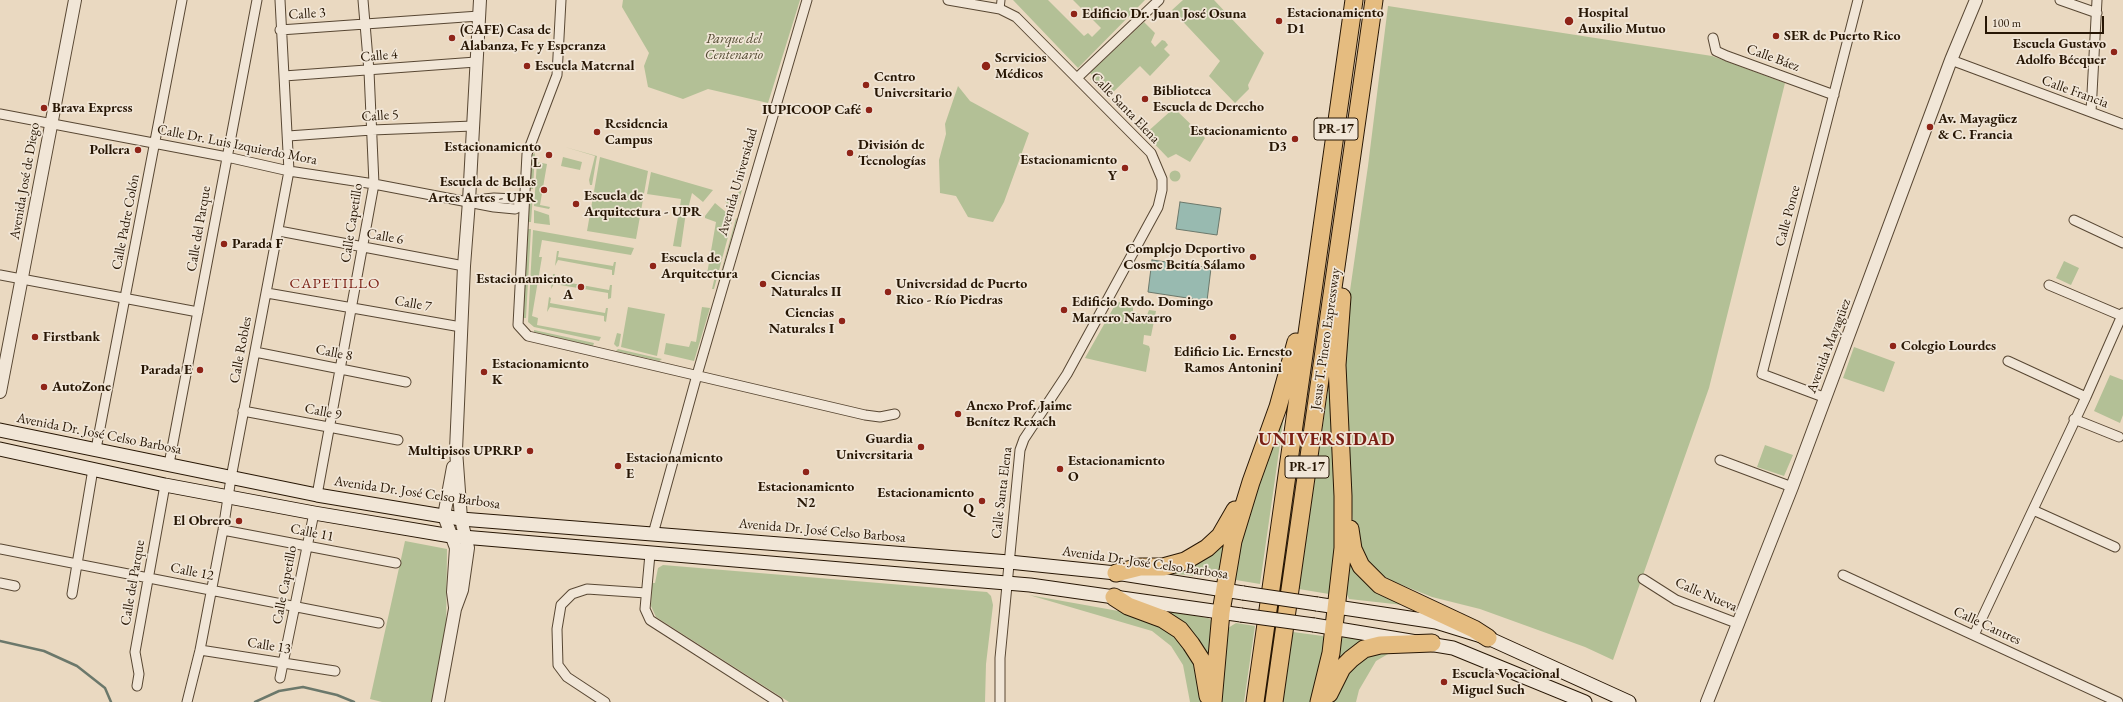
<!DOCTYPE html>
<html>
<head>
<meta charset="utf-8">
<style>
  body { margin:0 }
  #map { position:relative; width:2123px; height:702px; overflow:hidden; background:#ead9c1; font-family:"EB Garamond",serif }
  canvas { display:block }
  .scale { position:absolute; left:1985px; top:16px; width:119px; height:18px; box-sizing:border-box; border:2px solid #271604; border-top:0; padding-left:5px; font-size:12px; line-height:14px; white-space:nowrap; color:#271604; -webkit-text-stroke:3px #f1e6d7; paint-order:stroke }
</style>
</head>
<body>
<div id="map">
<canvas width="2123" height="702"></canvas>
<div class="scale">100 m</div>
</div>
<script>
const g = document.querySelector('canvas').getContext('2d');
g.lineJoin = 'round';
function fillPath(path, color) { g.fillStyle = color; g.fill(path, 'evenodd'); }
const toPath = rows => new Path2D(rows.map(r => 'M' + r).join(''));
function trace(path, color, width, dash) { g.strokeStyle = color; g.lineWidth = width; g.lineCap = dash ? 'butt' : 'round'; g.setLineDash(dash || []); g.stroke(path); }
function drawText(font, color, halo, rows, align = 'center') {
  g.font = font + ' "EB Garamond",serif'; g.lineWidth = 3.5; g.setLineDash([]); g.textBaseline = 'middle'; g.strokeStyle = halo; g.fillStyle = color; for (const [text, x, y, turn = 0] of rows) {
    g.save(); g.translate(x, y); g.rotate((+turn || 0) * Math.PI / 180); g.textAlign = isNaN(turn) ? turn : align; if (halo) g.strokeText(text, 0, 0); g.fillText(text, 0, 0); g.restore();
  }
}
const green = toPath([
  [623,0,800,0,768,103,708,89,683,99,648,87,644,66,649,53,622,7],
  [1013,0,1048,0,1084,36,1088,33,1092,37,1101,28,1073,0,1145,0,1078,68],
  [1183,0,1214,0,1264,53,1248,85,1249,89,1235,103,1209,76,1220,61,1172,10],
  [1388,6,1712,56,1785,83,1709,388,1613,660,1585,647,1480,609,1432,597,1392,581,1369,567,1353,526,1341,353,1368,166],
  [1144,22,1155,33,1151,42,1155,47,1162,40,1165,41,1168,45,1164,49,1170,55,1150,76,1140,66,1108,97,1090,79,1093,76,1090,73],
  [958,86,970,101,1029,133,1004,202,993,222,968,217,956,196,940,193,939,160,946,134,945,124],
  [1174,108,1205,138,1190,162,1176,154,1168,158,1145,134],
  [565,147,597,156,592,185,590,185,589,180,595,156],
  [535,153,533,189,530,189,532,155],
  [563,157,582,162,580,170,561,166],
  [600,157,648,171,636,239,587,231],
  [537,162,547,164,540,205,550,207,549,209,534,206],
  '1169.5 176a5.5 5.5 0 1 1 11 0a5.5 5.5 0 1 1-11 0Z',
  [651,172,713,190,703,202,692,193,688,209,680,207,681,199,647,194],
  [742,190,735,211,725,201],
  [530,194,533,195,531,222,528,222],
  [715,203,733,218,714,289,712,289,715,276,707,274,716,222,705,218,705,216],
  [534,210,549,215,550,225,534,223],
  [679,211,686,212,681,247,673,246],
  [736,218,737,219,716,290],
  [528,229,531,229,526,318,523,318],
  [533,230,634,248,631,255,542,240,539,257,542,257,532,316,538,318,537,325,601,337,599,341,534,327,528,322],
  [557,251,559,251,558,257,613,266,614,262,616,262,614,275,612,275,612,270,558,260,555,266],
  [2064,261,2079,268,2071,285,2056,278],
  [553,274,555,274,554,280,609,290,610,285,612,285,611,298,608,299,608,293,554,284,551,289],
  [549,297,551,298,550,303,605,313,606,308,608,308,606,322,604,321,604,316,550,307,547,312],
  [1119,302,1133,306,1133,313,1147,315,1149,310,1156,311,1151,336,1144,335,1143,344,1149,346,1150,349,1146,372,1085,358,1115,305],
  [628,307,665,314,657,356,621,347],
  [702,307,710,308,694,361,664,354,666,343,689,347,691,341,696,342],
  [534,330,594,343,593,346,534,332],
  [617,333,621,334,619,346,617,347,614,344],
  [1854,347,1895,362,1884,392,1843,378],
  [618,349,662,359,659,361,616,351],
  [1331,370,1337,514,1332,594,1329,594,1299,589],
  [2110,375,2123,380,2123,415,2120,423,2094,411],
  [1285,409,1260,584,1236,580,1233,577,1234,566,1280,410],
  [1765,445,1793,455,1784,476,1757,467],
  [1226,537,1220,578,1152,572],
  [405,541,447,549,446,638,434,702,382,702,370,699],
  [1349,552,1412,606,1349,599,1346,592],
  [663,565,987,592,991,596,993,605,986,664,985,702,789,702,656,617,651,606,652,583,655,583,658,568],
  [1029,595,1124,612,1169,628,1190,653,1200,687,1202,702,1190,702,1183,665,1171,646,1152,631],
  [1167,611,1208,618,1213,621,1210,665],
  [1236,623,1255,626,1244,702,1221,702,1228,628],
  [1293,632,1323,636,1326,642,1312,702,1283,702],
  [1344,636,1374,640,1337,671,1338,641],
  [1395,650,1376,661,1359,690,1356,702,1327,702,1352,660]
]);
const water = toPath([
  [1180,202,1221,208,1217,235,1176,229,1180,202],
  [1152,260,1211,268,1207,301,1148,292,1152,260]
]);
const stream = toPath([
  [0,641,44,651,77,666,105,688,111,702],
  [255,702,279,691,303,687,337,695,354,702]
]);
const pedestrian = toPath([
  [1000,9,1001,0]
]);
const minor = toPath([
  [561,0,557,75,527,154,518,325,528,336,605,354,865,415,880,417,895,414],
  [948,0,1000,9,1016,17,1151,153,1162,179,1162,190,1158,207,1067,374,1024,439,1020,450,1000,658,1000,702],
  [2060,0,2097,13],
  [280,30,479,16],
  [1713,38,1716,51,1727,56,1834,95],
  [1951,60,2123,124],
  [284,76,476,62],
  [1077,78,1159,0],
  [2091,112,2097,0],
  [0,114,227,157,289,171,374,184,494,207,515,209,524,204],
  [288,136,372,130,473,126],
  [475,200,494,198,515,199,524,204],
  [2074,220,2123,243],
  [279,231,464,266],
  [0,275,198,312],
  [2049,285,2122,316],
  [267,293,461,327],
  [255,352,406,382],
  [2008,361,2086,397],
  [1826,398,1762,374,1858,0],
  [243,411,398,440],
  [2074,419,2119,437],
  [96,449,182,0],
  [1720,460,1792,487],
  [169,464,257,0],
  [317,495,374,184,369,71,363,0],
  [2033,510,2115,547],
  [223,530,396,563],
  [653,534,697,375,807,0],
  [0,549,379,623],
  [650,554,645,609,650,620,778,702],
  [1843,575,2118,702],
  [1643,579,1676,600,1739,624],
  [0,583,15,586],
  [72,594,93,469],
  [1974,635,2086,397,2123,313],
  [200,650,335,671],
  [280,678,314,513],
  [137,686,139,674,135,652,165,485],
  [187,702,200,650,223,530,231,478,289,171,280,0],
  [605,702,567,677,558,665,557,629,561,605,572,594,587,589,646,593]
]);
const tertiary = toPath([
  [0,392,75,0],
  [453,467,444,516,456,548,453,592,455,607],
  [438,702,455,609,462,590,468,548,461,519,456,450,464,266,469,201,480,0],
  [1707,702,1792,487,1951,60,1976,0]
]);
const secondary = toPath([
  [0,430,317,495,461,519,1009,562,1116,573,1243,593],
  [0,449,165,485,314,513,451,536,1030,585,1241,615],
  [1317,604,1436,622,1488,638,1629,702],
  [1314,625,1453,648,1585,702]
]);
const motorway = toPath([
  [1350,529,1353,549,1361,566,1380,585,1474,629,1488,638],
  [1116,573,1140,567,1163,567,1185,561,1207,548,1220,536,1235,510],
  [1114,597,1128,606,1163,619,1180,630,1191,644,1202,661,1208,696],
  [1329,694,1342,668,1351,659,1364,649,1380,645,1432,643],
  [1213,702,1221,612,1233,541,1251,482,1278,407,1296,342],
  [1255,702,1354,0],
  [1274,702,1374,0],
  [1319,702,1331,653,1343,548,1343,496,1337,365,1342,297]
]);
const secondaryBridge = toPath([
  [1243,593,1317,604],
  [1241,615,1314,625]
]);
const markers = [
  [1074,14,4,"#8f2418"],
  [1279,21,4,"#8f2418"],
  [1569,21,5,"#8f2418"],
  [1776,36,4,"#8f2418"],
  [452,38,4,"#8f2418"],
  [2114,52,4,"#8f2418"],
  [527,66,4,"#8f2418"],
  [986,66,5,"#8f2418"],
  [866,85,4,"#8f2418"],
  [1145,99,4,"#8f2418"],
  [44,108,4,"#8f2418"],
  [869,110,4,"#8f2418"],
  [1930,127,4,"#8f2418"],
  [597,132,4,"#8f2418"],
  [1295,139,4,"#8f2418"],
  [138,150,4,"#8f2418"],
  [850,153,4,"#8f2418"],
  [549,155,4,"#8f2418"],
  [1125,168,4,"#8f2418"],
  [544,190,4,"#8f2418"],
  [576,204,4,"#8f2418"],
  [224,244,4,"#8f2418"],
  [1253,257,4,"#8f2418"],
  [653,266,4,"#8f2418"],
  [763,284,4,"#8f2418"],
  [581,287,4,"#8f2418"],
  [888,292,4,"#8f2418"],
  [1064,310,4,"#8f2418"],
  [842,321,4,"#8f2418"],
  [35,337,4,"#8f2418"],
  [1233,337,4,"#8f2418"],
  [1893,346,4,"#8f2418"],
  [200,370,4,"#8f2418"],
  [484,372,4,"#8f2418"],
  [44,387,4,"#8f2418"],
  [958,414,4,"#8f2418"],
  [921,447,4,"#8f2418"],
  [530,451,4,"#8f2418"],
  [618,466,4,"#8f2418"],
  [1060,469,4,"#8f2418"],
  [806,472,4,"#8f2418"],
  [982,501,4,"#8f2418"],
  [239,521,4,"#8f2418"],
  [1444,682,4,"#8f2418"]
];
const shields = [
  [1336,129,44],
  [1307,467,44]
];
const shieldNames = [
  ["PR-17",1336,129],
  ["PR-17",1307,467]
];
const poiNames = [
  ["Estacionamiento",1287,13],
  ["D1",1287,29],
  ["Hospital",1578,13],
  ["Auxilio Mutuo",1578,29],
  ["Edificio Dr. Juan José Osuna",1082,14],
  ["(CAFE) Casa de",460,30],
  ["Alabanza, Fe y Esperanza",460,46],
  ["SER de Puerto Rico",1784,36],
  ["Escuela Gustavo",2106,44,"right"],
  ["Adolfo Bécquer",2106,60,"right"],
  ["Servicios",995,58],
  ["Médicos",995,74],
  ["Escuela Maternal",535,66],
  ["Centro",874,77],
  ["Universitario",874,93],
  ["Biblioteca",1153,91],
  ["Escuela de Derecho",1153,107],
  ["Brava Express",52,108],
  ["IUPICOOP Café",861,110,"right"],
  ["Av. Mayagüez",1938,119],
  ["& C. Francia",1938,135],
  ["Residencia",605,124],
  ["Campus",605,140],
  ["Estacionamiento",1287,131,"right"],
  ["D3",1287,147,"right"],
  ["División de",858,145],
  ["Tecnologías",858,161],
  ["Estacionamiento",541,147,"right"],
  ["L",541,163,"right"],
  ["Pollera",130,150,"right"],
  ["Estacionamiento",1117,160,"right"],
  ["Y",1117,176,"right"],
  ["Escuela de Bellas",536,182,"right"],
  ["Artes Artes - UPR",536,198,"right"],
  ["Escuela de",584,196],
  ["Arquitectura - UPR",584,212],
  ["Parada F",232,244],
  ["Complejo Deportivo",1245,249,"right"],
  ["Cosme Beitía Sálamo",1245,265,"right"],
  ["Escuela de",661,258],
  ["Arquitectura",661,274],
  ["Ciencias",771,276],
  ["Naturales II",771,292],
  ["Estacionamiento",573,279,"right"],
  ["A",573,295,"right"],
  ["Universidad de Puerto",896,284],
  ["Rico - Río Piedras",896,300],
  ["Edificio Rvdo. Domingo",1072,302],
  ["Marrero Navarro",1072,318],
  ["Ciencias",834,313,"right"],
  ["Naturales I",834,329,"right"],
  ["Firstbank",43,337],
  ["Colegio Lourdes",1901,346],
  ["Edificio Lic. Ernesto",1233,352,"center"],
  ["Ramos Antonini",1233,368,"center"],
  ["Estacionamiento",492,364],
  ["K",492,380],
  ["Parada E",192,370,"right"],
  ["AutoZone",52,387],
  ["Anexo Prof. Jaime",966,406],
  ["Benítez Rexach",966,422],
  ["Guardia",913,439,"right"],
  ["Universitaria",913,455,"right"],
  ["Multipisos UPRRP",522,451,"right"],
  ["Estacionamiento",626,458],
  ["E",626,474],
  ["Estacionamiento",1068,461],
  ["O",1068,477],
  ["Estacionamiento",806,487,"center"],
  ["N2",806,503,"center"],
  ["Estacionamiento",974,493,"right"],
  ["Q",974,509,"right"],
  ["El Obrero",231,521,"right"],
  ["Escuela Vocacional",1452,674],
  ["Miguel Such",1452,690]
];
const streetNames = [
  ["Calle 3",307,14,-4],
  ["Calle 4",379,56,-5],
  ["Calle Báez",1773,58,20],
  ["Calle Francia",2075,92,20],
  ["Calle Santa Elena",1125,108,46],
  ["Calle 5",380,116,-4],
  ["Calle Dr. Luis Izquierdo Mora",237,145,11],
  ["Avenida José de Diego",25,181,-80],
  ["Avenida Universidad",738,182,-74],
  ["Calle Ponce",1788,216,-75],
  ["Calle Padre Colón",126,222,-79],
  ["Calle Capetillo",352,223,-81],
  ["Calle del Parque",199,229,-80],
  ["Calle 6",385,237,10],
  ["Calle 7",413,304,10],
  ["Jesus T. Pinero Expressway",1326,339,-82],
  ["Avenida Mayagüez",1829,346,-69],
  ["Calle Robles",241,350,-79],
  ["Calle 8",334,353,11],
  ["Calle 9",323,412,11],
  ["Avenida Dr. José Celso Barbosa",99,434,11],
  ["Avenida Dr. José Celso Barbosa",417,493,8],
  ["Calle Santa Elena",1002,493,-83],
  ["Avenida Dr. José Celso Barbosa",822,531,5],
  ["Calle 11",312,533,11],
  ["Avenida Dr. José Celso Barbosa",1145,563,8],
  ["Calle 12",192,572,11],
  ["Calle del Parque",133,583,-80],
  ["Calle Capetillo",285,585,-79],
  ["Calle Nueva",1706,595,23],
  ["Calle Cantres",1987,626,25],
  ["Calle 13",269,646,9]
];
const parkNames = [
  ["Parque del",734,39],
  ["Centenario",734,55]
];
const neighbourhoodNames = [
  ["CAPETILLO",335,284]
];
const districtNames = [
  ["UNIVERSIDAD",1327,440]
];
fillPath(green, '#b3c096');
fillPath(water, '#98bab0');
trace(water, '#6b786b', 1);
trace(stream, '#6b786b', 2.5);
trace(pedestrian, '#584733', 9);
trace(minor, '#584733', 11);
trace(tertiary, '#584733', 14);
trace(secondary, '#271604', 15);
trace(motorway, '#271604', 19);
trace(pedestrian, '#f1e6d7', 7);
trace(minor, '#f1e6d7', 9);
trace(tertiary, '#f1e6d7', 12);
trace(secondary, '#f1e6d7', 13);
trace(motorway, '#e5bc80', 17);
trace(secondaryBridge, '#271604', 15, []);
trace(secondaryBridge, '#f1e6d7', 13);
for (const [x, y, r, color] of markers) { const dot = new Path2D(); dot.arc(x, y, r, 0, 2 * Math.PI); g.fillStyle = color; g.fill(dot); trace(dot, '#f1e6d7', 1.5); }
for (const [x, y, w] of shields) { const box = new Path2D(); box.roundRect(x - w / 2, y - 11, w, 22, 3); g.fillStyle = '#f1e6d7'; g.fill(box); trace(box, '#271604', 1); }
drawText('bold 13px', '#271604', null, shieldNames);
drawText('bold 14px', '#271604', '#f1e6d7', poiNames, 'left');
drawText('14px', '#271604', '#f1e6d7', streetNames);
drawText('italic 14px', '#514930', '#f1e6d7', parkNames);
g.letterSpacing = '1px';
drawText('15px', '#7a1f14', '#f1e6d7', neighbourhoodNames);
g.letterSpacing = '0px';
g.letterSpacing = '1px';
drawText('bold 18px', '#7a1f14', '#f1e6d7', districtNames);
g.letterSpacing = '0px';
</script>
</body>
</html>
